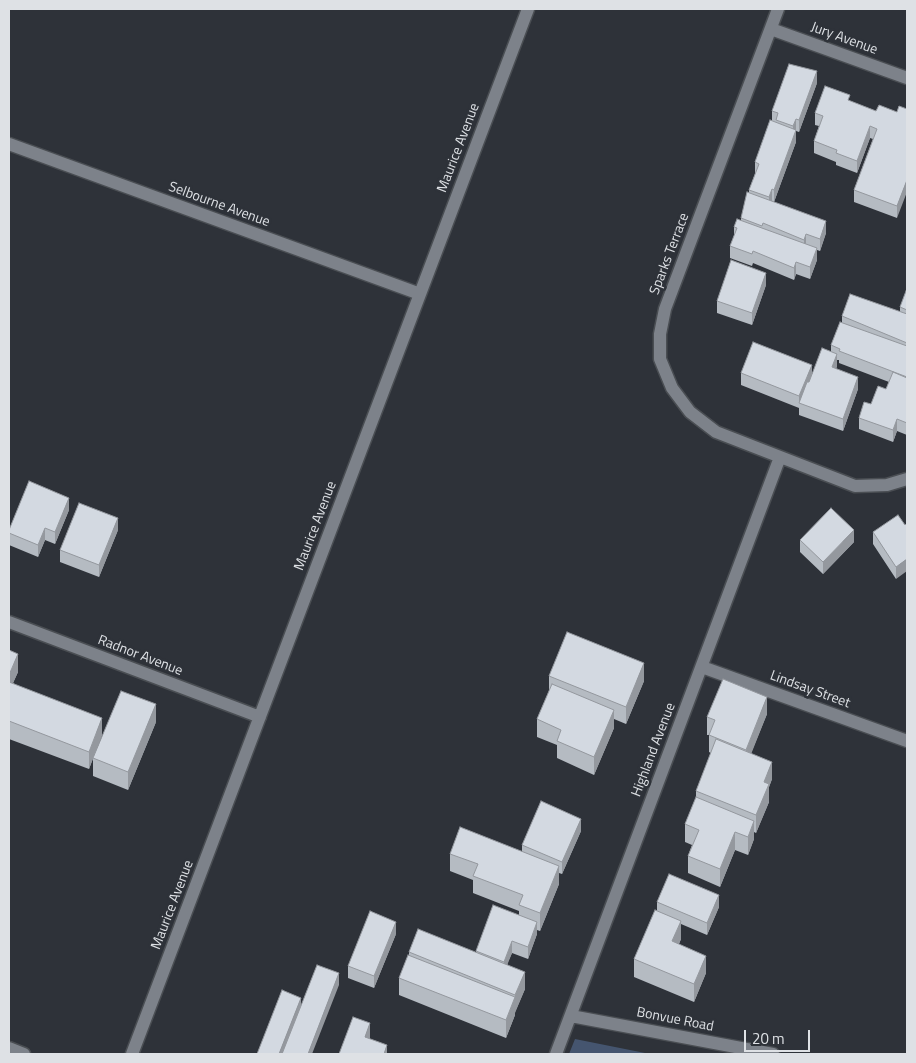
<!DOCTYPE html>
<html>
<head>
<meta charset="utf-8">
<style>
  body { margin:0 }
  #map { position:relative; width:916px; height:1063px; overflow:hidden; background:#2e3239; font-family:"Titillium Web",sans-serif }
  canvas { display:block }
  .frame { position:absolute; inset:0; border:10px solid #dee1e5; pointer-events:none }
  .scale { position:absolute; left:744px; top:1030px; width:66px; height:22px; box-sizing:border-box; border:2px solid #dee1e5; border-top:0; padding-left:6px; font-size:15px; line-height:18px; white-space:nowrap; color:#dee1e5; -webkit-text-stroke:4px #2e3239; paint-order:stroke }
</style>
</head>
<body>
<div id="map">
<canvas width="916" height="1063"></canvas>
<div class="frame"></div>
<div class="scale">20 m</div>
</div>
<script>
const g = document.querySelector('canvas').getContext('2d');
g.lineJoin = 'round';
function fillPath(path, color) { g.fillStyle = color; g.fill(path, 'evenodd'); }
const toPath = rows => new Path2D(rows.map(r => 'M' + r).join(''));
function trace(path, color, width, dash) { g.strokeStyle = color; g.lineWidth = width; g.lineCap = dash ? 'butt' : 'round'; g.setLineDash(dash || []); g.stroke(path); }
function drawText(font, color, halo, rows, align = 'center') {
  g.font = font + ' "Titillium Web",sans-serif'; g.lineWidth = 5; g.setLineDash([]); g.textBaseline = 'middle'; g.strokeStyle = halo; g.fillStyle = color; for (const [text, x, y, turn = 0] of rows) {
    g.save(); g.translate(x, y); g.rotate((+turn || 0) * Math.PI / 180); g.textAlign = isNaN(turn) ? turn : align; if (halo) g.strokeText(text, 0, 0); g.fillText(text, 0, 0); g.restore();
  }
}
const green = toPath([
  [575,1039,650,1054,569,1054]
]);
const street = toPath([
  [778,9,665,309,660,334,660,359,672,388,690,412,716,432,855,486,887,485,907,479],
  [771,29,907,78],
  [9,144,420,294],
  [9,622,260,717],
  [702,667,907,741],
  [571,1016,773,1054],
  [9,1048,24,1054],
  [132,1054,528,9],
  [556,1054,780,457]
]);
const wall = toPath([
  [817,83,799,132,796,131,796,142,774,202,771,201,826,233,820,251,817,250,817,260,810,279,796,274,794,280,753,263,752,266,730,258,730,246,734,236,734,227,741,220,741,218,749,193,749,190,755,174,755,162,772,121,772,111],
  [850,101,876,111,897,112,899,106,897,218,854,202,854,190,873,139,870,138,857,173,836,165,836,162,814,153,814,141,819,126,815,125,815,113],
  [766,285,752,325,717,313,717,301],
  [907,292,907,435,897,431,893,442,859,429,859,418,886,389,889,382,839,363,839,360,837,360,837,366,836,369,858,389,843,431,799,415,799,408,741,385,741,373,812,376,831,352,831,345,842,323,842,316,900,311,900,307],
  [69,510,55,544,45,540,38,557,9,545,9,530],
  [905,525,896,579,873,544,873,532],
  [118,530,99,577,60,562,60,550],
  [800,540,854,542,823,574,800,552],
  [9,650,18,672,13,683,102,735,89,769,9,739],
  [549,676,644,681,626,724,614,719,614,728,594,775,557,758,557,745,537,737,537,719,549,691],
  [767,714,751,753,772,779,769,787,769,802,756,833,754,832,754,839,748,855,735,850,720,887,688,873,688,856,692,845,685,842,685,824,696,798,696,791,711,753,709,752,709,735,707,735,707,717],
  [156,722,128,790,93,776,93,758],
  [581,831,562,874,559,873,559,884,540,931,537,930,537,934,528,959,512,953,507,964,525,989,515,1012,515,1015,506,1038,399,995,399,978,409,955,409,952,476,952,476,951,519,915,519,911,473,893,473,880,450,871,450,854,522,852,522,845],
  [657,902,719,907,707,935,681,924,681,939,679,944,706,973,694,1002,634,977,634,959,657,911],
  [396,934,374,988,348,978,348,966]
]);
const shadedWall = toPath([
  [817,71,817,83,799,132,799,120],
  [796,119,796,142,774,202,774,190,793,138,793,126],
  [870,126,870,138,857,173,857,161],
  [907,180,907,192,897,218,897,206],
  [772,189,772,201,769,209,769,197],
  [826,221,826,233,820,251,820,239],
  [806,234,806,246,804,252,804,240],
  [817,248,817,260,810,279,810,267],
  [796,262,796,274,794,280,794,268],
  [766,273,766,285,752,325,752,313],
  [837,354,837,366,832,379,832,367],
  [812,365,812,377,799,403,799,396],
  [858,377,858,389,843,431,843,419],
  [897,419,897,431,893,442,893,430],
  [10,495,10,507,9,510,9,499],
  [69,498,69,510,55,544,55,532],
  [118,518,118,530,99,577,99,565],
  [45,528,45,540,38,557,38,545],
  [854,530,854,542,823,574,823,562],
  [907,559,907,571,896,579,896,567],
  [18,654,18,672,9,692,9,675],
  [644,663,644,681,626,724,626,707],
  [767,697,767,714,746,767,746,750],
  [156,704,156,722,128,790,128,772],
  [614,710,614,728,594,775,594,757],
  [102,718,102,735,89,769,89,752],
  [772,762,772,779,769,787,769,802,756,833,756,815,764,782],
  [581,819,581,831,562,874,562,862],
  [754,821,754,839,748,855,748,837],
  [735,832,735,850,720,887,720,869],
  [559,866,559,884,540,931,540,913],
  [719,895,719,907,707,935,707,923],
  [681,921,681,939,672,959,672,941],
  [396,922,396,934,374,988,374,976],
  [537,922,537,934,528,959,528,947],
  [512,941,512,953,504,973,504,962],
  [706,956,706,973,694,1002,694,984],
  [525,972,525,989,515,1013,515,995],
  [339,973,339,985,312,1054,308,1054],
  [515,997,515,1015,506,1038,506,1020],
  [301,998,301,1010,284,1054,279,1054],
  [370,1023,370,1041,365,1037],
  [387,1045,387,1054,384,1054]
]);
const building = toPath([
  [789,64,817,71,799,120,796,119,793,126,776,120,778,113,772,111,789,64],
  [825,86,850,95,848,100,876,111,879,105,897,112,899,106,907,109,907,180,897,206,854,190,877,129,870,126,857,161,836,153,837,150,814,141,823,116,815,113,825,86],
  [770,120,796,130,774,190,772,189,769,197,749,190,759,164,755,162,770,120],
  [747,192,826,221,820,239,806,234,804,240,763,223,762,226,741,218,747,192],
  [737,219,817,248,810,267,796,262,794,268,753,251,752,254,730,246,737,228,734,227,737,219],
  [731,260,766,273,752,313,717,301,731,260],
  [906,291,907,292,907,310,900,307,906,291],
  [850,294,907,314,907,343,842,316,850,294],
  [840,322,907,346,907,377,839,351,840,349,831,345,840,322],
  [753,342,812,365,799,396,741,373,753,342],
  [822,348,837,354,832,367,858,377,843,419,799,403,807,382,809,382,822,348],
  [893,372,907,378,907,423,897,419,893,430,859,418,864,402,871,404,878,386,886,389,893,372],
  [29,481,69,498,55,532,45,528,38,545,9,533,9,530,29,481],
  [79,503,118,518,99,565,60,550,79,503],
  [831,508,854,530,823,562,800,540,831,508],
  [898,515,905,525,907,523,907,559,896,567,873,532,898,515],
  [567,632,644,663,626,707,549,676,567,632],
  [9,650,18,654,9,675,9,650],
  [723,679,767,697,746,750,709,735,715,720,707,717,723,679],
  [9,682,102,718,89,752,9,721,9,682],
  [552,684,614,710,594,757,557,741,561,730,537,719,552,684],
  [121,691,156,704,128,772,93,758,121,691],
  [716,739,772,762,764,782,769,784,756,815,696,791,716,739],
  [696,797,754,821,748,837,735,832,720,869,688,856,699,830,685,824,696,797],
  [541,801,581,819,562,862,522,845,541,801],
  [460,827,559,866,540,913,519,905,523,895,473,876,478,864,450,854,460,827],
  [669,874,719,895,707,923,657,902,669,874],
  [493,905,537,922,528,947,512,941,504,962,476,951,493,905],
  [655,910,681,921,672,941,706,956,694,984,634,959,655,910],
  [370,911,396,922,374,976,348,966,370,911],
  [418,929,525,972,515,995,409,952,418,929],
  [408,955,515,997,506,1020,399,978,408,955],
  [317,965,339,973,308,1054,282,1054,317,965],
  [282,990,301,998,279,1054,257,1054,282,990],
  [353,1017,370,1023,365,1037,387,1045,384,1054,339,1054,353,1017]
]);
const streetNames = [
  ["Jury Avenue",844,39,20],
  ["Maurice Avenue",459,148,-69],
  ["Selbourne Avenue",219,205,20],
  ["Sparks Terrace",670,254,-69],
  ["Maurice Avenue",316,526,-69],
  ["Radnor Avenue",140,656,21],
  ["Lindsay Street",810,690,20],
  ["Highland Avenue",654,750,-69],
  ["Maurice Avenue",173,905,-69],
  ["Bonvue Road",675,1020,11]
];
fillPath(green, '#45556f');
trace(street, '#4a4e53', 15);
trace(street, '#7d828a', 12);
fillPath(wall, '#b5bbc2');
fillPath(shadedWall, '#94989e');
fillPath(building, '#d3d9e1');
trace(building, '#94989e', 1);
drawText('14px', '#dee1e5', '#2e3239', streetNames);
</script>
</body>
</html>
